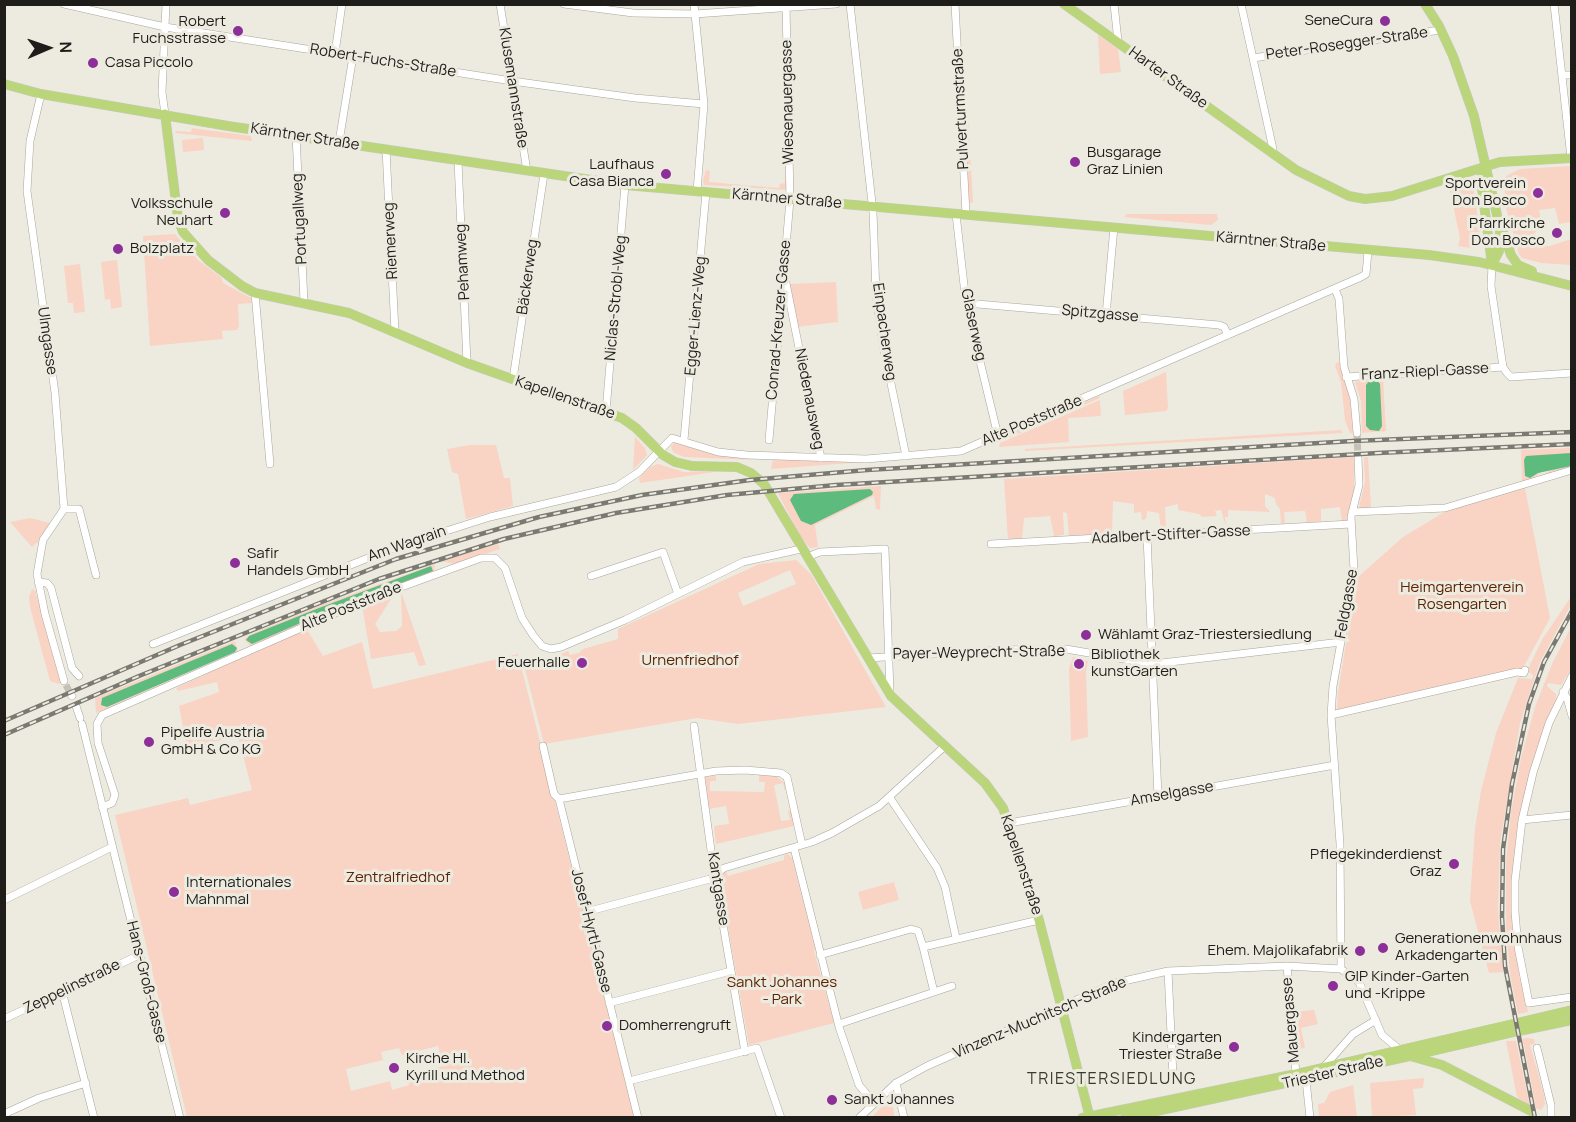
<!DOCTYPE html>
<html>
<head>
<meta charset="utf-8">
<style>
  body { margin:0 }
  #map { position:relative; width:1576px; height:1122px; overflow:hidden; background:#edebe0; font-family:Manrope,sans-serif }
  canvas { display:block }
  .frame { position:absolute; inset:0; border:6px solid #1e1d19; pointer-events:none }
  .north { position:absolute; left:18px; top:18px; width:60px; height:60px; -webkit-text-stroke:4px #edebe0; paint-order:stroke; rotate:88deg; font-size:16px; font-weight:700; line-height:24px; text-align:center; color:#1e1d19 }
  .north::after { content:''; display:block; margin:auto; width:21px; height:27px; background:#1e1d19; clip-path:polygon(50% 0,100% 100%,50% 72%,0 100%) }
</style>
</head>
<body>
<div id="map">
<canvas width="1576" height="1122"></canvas>
<div class="frame"></div>
<div class="north">N</div>
</div>
<script>
const g = document.querySelector('canvas').getContext('2d');
g.lineJoin = 'round';
function fillPath(path, color) { g.fillStyle = color; g.fill(path, 'evenodd'); }
const toPath = rows => new Path2D(rows.map(r => 'M' + r).join(''));
function trace(path, color, width, dash) { g.strokeStyle = color; g.lineWidth = width; g.lineCap = dash ? 'butt' : 'round'; g.setLineDash(dash || []); g.stroke(path); }
function drawText(font, color, halo, rows, align = 'center') {
  g.font = font + ' Manrope,sans-serif'; g.lineWidth = 6; g.setLineDash([]); g.textBaseline = 'middle'; g.strokeStyle = halo; g.fillStyle = color; for (const [text, x, y, turn = 0] of rows) {
    g.save(); g.translate(x, y); g.rotate((+turn || 0) * Math.PI / 180); g.textAlign = isNaN(turn) ? turn : align; if (halo) g.strokeText(text, 0, 0); g.fillText(text, 0, 0); g.restore();
  }
}
const green = toPath([
  [1098,35,1118,49,1121,72,1100,74],
  [964,114,968,114,973,203,969,202],
  [192,128,251,136,252,141,175,133,176,131,191,132],
  [203,138,204,150,183,152,182,140],
  [1571,166,1571,222,1559,224,1555,208,1539,210,1542,225,1532,236,1538,246,1550,246,1571,239,1571,265,1541,263,1522,258,1519,254,1506,208,1504,181,1506,176,1520,169],
  [706,170,710,171,709,182,779,188,780,184,785,183,785,172,787,190,704,185,703,180],
  [1465,183,1474,190,1479,226,1479,236,1474,236,1474,241,1478,241,1477,246,1471,248,1458,246,1460,238,1449,186],
  [1127,214,1217,214,1218,220,1211,225,1124,217],
  [175,234,198,260,222,278,223,283,251,298,252,303,238,304,239,326,237,330,222,331,223,339,150,346,143,236],
  [117,260,122,307,111,309,110,299,105,300,101,262],
  [80,264,85,312,74,313,73,303,68,303,64,266],
  [836,282,838,322,797,327,789,284],
  [1337,362,1340,363,1350,399,1353,434,1350,433,1345,420,1341,382,1335,366],
  [1166,372,1168,408,1166,411,1125,415,1123,391],
  [1383,378,1386,431,1362,433,1361,401,1355,382],
  [1099,396,1100,398,1000,442,996,440],
  [1100,400,1101,416,1068,418,1069,442,999,447,1000,443],
  [1341,430,1343,433,1025,451,1025,449],
  [635,437,645,448,647,455,633,470],
  [677,441,719,455,755,460,684,457,673,452,671,446],
  [470,445,496,445,504,478,510,478,513,506,466,519,458,474,452,472,447,449],
  [1571,448,1571,468,1542,476,1552,469,1543,471,1530,480,1522,481,1521,450],
  [1354,457,1354,491,1347,520,1342,521,1340,507,1321,509,1321,521,1307,523,1305,511,1284,512,1285,523,1281,524,1280,509,1276,504,1275,498,1265,494,1265,506,1270,512,1228,510,1228,517,1225,517,1226,527,1221,510,1215,511,1217,516,1202,517,1199,514,1178,510,1178,504,1165,507,1166,530,1161,530,1159,513,1147,511,1146,519,1142,520,1141,512,1134,513,1134,504,1113,501,1112,533,1069,537,1067,513,1063,512,1064,535,1054,536,1050,516,1024,518,1022,539,1008,540,1004,479],
  [1364,457,1368,457,1371,505,1370,508,1361,509,1359,507,1365,482],
  [773,459,863,461,864,462,771,469],
  [658,464,684,472,721,471,640,483,639,478,650,467],
  [881,486,880,510,876,509,874,496,815,525,818,547,810,548,799,535,778,493],
  [1525,488,1550,618,1523,668,1339,711,1337,708,1338,693,1346,643,1350,641,1347,637,1358,577,1403,537,1446,511],
  [30,518,50,523,40,540,32,547,10,522],
  [498,544,500,549,454,564,441,561],
  [796,560,811,574,886,707,738,724,697,718,544,744,525,669,568,651,570,655,579,653,583,649,618,639,618,629,759,564],
  [790,570,796,584,743,606,738,593],
  [435,564,434,572,358,600,250,646,244,639,251,634,324,604],
  [32,589,35,590,61,682,59,684,50,681,30,607,29,597],
  [401,591,426,665,419,666,414,652,371,659,362,605,395,593,375,624,380,632,396,631,402,626],
  [1571,597,1571,605,1540,662,1520,723,1500,843,1498,911,1503,972,1489,973,1470,901,1475,828,1481,791,1496,733,1518,678,1532,679,1533,675,1527,671,1543,638],
  [1571,627,1571,669,1561,685,1548,683,1547,686,1556,694,1556,699,1531,767,1516,840,1512,912,1519,975,1528,1012,1518,1014,1510,974,1506,926,1506,863,1511,812,1521,758,1535,707,1552,664],
  [306,628,323,656,362,642,373,689,518,654,634,1117,187,1117,115,815,188,798,190,805,252,790,238,736,187,748,179,706,219,692,217,682,178,691,176,688],
  [438,1046,443,1066,407,1076,409,1085,392,1090,390,1081,351,1091,346,1069,383,1060,381,1052,399,1048,402,1055],
  [235,641,238,651,231,654,96,713,95,698],
  [1073,657,1088,661,1086,671,1088,737,1071,741,1069,669],
  [759,775,775,776,785,783,785,791,783,783,774,785,781,821,790,820,788,811,791,810,794,826,716,844,714,826,729,824,726,806,709,809,705,777,716,776,716,781,710,781,710,791,764,792,765,782,759,782],
  [788,854,795,861,793,862,815,948,814,951,834,1023,749,1045,719,876,726,871,728,876,784,860,784,855],
  [894,882,899,900,863,910,858,892],
  [1314,1010,1318,1024,1301,1028,1305,1048,1297,1049,1293,1012],
  [1526,1038,1534,1039,1535,1043,1530,1045,1544,1095,1545,1104,1541,1110,1536,1108,1524,1045,1521,1040],
  [1506,1041,1516,1041,1530,1107,1517,1097],
  [1424,1078,1423,1088,1413,1089,1416,1115,1372,1117,1370,1083],
  [1353,1085,1357,1117,1319,1117,1318,1104,1324,1103,1330,1092],
  [892,1096,894,1117,872,1117]
]);
const water = toPath([
  [1377,380,1380,384,1382,426,1379,431,1370,430,1366,426,1366,385,1369,381],
  [1571,453,1571,466,1538,473,1530,478,1525,476,1524,460,1526,456],
  [870,489,873,492,872,495,811,525,801,521,790,500,794,494],
  [431,566,433,571,340,606,252,644,246,640,249,636,319,608],
  [232,644,237,648,235,652,107,707,101,705,102,698]
]);
const minorTunnel = toPath([
  [1357,433,1358,457],
  [66,685,71,695]
]);
const minor = toPath([
  [64,4,165,27,512,81,635,98,704,104],
  [500,4,527,171],
  [564,4,633,13,695,14,836,4],
  [694,4,704,104,697,191],
  [850,4,873,212,876,294,883,345,906,456],
  [955,4,966,214],
  [1114,4,1118,41],
  [1241,4,1273,149,1272,153],
  [1554,4,1571,158],
  [335,53,342,4],
  [1253,58,1440,30],
  [1562,75,1572,75],
  [41,94,30,141,27,191,55,393,64,509,43,540,37,574,45,614,64,681],
  [165,114,162,92,166,4],
  [296,135,304,302],
  [339,142,353,56],
  [386,149,395,332],
  [458,161,467,363],
  [956,214,966,303,998,436],
  [1492,265,1491,286,1503,367,1507,373,1511,377,1572,373],
  [785,278,821,458],
  [1335,289,1339,299,1344,367,1354,399,1357,433],
  [255,293,270,464],
  [966,303,1219,325,1224,327,1228,335],
  [1106,315,1114,227],
  [1346,377,1503,367],
  [513,379,544,174],
  [606,411,625,185],
  [684,440,706,192],
  [769,440,790,200,786,4],
  [64,509,79,509,96,575],
  [1352,512,1445,508,1572,470],
  [1147,536,1158,797],
  [991,544,1351,524],
  [807,557,820,552,885,549,890,693],
  [591,576,663,552,678,594],
  [38,582,47,583,51,588,72,668,79,676],
  [153,644,393,548,490,517,616,487,639,472,672,438,718,452,747,455,866,459,961,451,1361,277,1366,274,1368,251],
  [868,658,1001,650,1066,649,1153,664,1341,642],
  [1572,676,1549,723,1533,773,1522,820,1515,881,1515,912,1518,947,1529,1003,1572,997],
  [1563,692,1567,698,1572,716],
  [71,695,72,696],
  [76,706,80,718],
  [1331,715,1517,672,1524,673,1525,670],
  [82,724,180,1118],
  [694,726,714,872,745,1052],
  [543,746,554,794,559,799,638,1118],
  [890,798,937,868,945,887,956,938],
  [559,799,716,771,745,770,781,773,787,777,802,845],
  [102,807,112,803,115,795,98,743,97,724,102,715,363,601,481,558,495,558,505,568,522,618,533,635,542,646,551,649,561,647,625,620,743,562,801,549],
  [1522,820,1572,815],
  [1009,823,1335,765],
  [794,848,839,1027,859,1085,874,1103],
  [4,900,112,847],
  [586,912,710,879,724,868,812,842,832,833,879,806,945,746],
  [923,947,934,992],
  [820,955,911,929,918,931,923,947,1039,920],
  [1287,966,1296,1074],
  [1341,969,1340,844,1331,715,1333,686,1354,570,1351,517,1359,485,1358,457],
  [1168,971,1173,1076],
  [62,991,94,1118],
  [609,1003,731,971],
  [4,1019,139,955],
  [839,1024,952,986],
  [1537,1048,1551,1105,1551,1118],
  [1323,1068,1353,1034,1376,1020],
  [1306,1080,1310,1118],
  [629,1081,757,1048,781,1118],
  [896,1083,904,1118],
  [4,1114,39,1098,86,1083],
  [859,1118,896,1083,927,1066,1115,983,1168,971,1287,966,1341,969,1359,982,1382,1035,1400,1050]
]);
const major = toPath([
  [1064,4,1296,170,1349,196,1365,199,1392,196,1500,162,1572,158],
  [1425,4,1439,26,1453,56,1474,116,1500,228,1499,251,1492,265],
  [4,84,41,94,228,126,625,185,1429,255,1479,262,1572,286],
  [165,114,178,219,183,232,208,260,242,286,255,293,349,313,467,363,622,418,636,428,663,455,675,462,692,466,737,467,751,473,764,484,891,696,985,783,1003,808,1039,920,1090,1118],
  [1484,167,1481,181,1492,265],
  [1503,232,1511,255,1518,265,1532,271],
  [1517,1023,1572,1010],
  [1519,1031,1572,1020],
  [1415,1055,1514,1032],
  [1082,1118,1296,1074,1513,1024],
  [1125,1118,1410,1056,1442,1065,1531,1111]
]);
const rail = toPath([
  [4,721,180,645,396,559,539,517,642,495,750,480,867,470,1353,441,1572,432],
  [4,735,139,676,379,579,504,539,616,513,727,495,836,485,1378,453,1572,444],
  [1535,1118,1505,966,1502,917,1503,849,1512,784,1529,704,1544,662,1572,611]
]);
const markers = [
  [1385,21,6,"#8d2f99"],
  [238,31,6,"#8d2f99"],
  [93,63,6,"#8d2f99"],
  [1075,162,6,"#8d2f99"],
  [666,174,6,"#8d2f99"],
  [1538,193,6,"#8d2f99"],
  [225,213,6,"#8d2f99"],
  [1557,233,6,"#8d2f99"],
  [118,249,6,"#8d2f99"],
  [235,563,6,"#8d2f99"],
  [1086,635,6,"#8d2f99"],
  [582,663,6,"#8d2f99"],
  [1079,664,6,"#8d2f99"],
  [149,742,6,"#8d2f99"],
  [1454,864,6,"#8d2f99"],
  [174,892,6,"#8d2f99"],
  [1383,948,6,"#8d2f99"],
  [1360,951,6,"#8d2f99"],
  [1333,986,6,"#8d2f99"],
  [607,1026,6,"#8d2f99"],
  [1234,1047,6,"#8d2f99"],
  [394,1068,6,"#8d2f99"],
  [832,1100,6,"#8d2f99"]
];
const poiNames = [
  ["SeneCura",1373,21,"right"],
  ["Robert",226,22,"right"],
  ["Fuchsstrasse",226,39,"right"],
  ["Casa Piccolo",105,63],
  ["Busgarage",1087,153],
  ["Graz Linien",1087,170],
  ["Laufhaus",654,165,"right"],
  ["Casa Bianca",654,182,"right"],
  ["Sportverein",1526,184,"right"],
  ["Don Bosco",1526,201,"right"],
  ["Volksschule",213,204,"right"],
  ["Neuhart",213,221,"right"],
  ["Pfarrkirche",1545,224,"right"],
  ["Don Bosco",1545,241,"right"],
  ["Bolzplatz",130,249],
  ["Safir",247,554],
  ["Handels GmbH",247,571],
  ["Wählamt Graz-Triestersiedlung",1098,635],
  ["Bibliothek",1091,655],
  ["kunstGarten",1091,672],
  ["Feuerhalle",570,663,"right"],
  ["Pipelife Austria",161,733],
  ["GmbH & Co KG",161,750],
  ["Pflegekinderdienst",1442,855,"right"],
  ["Graz",1442,872,"right"],
  ["Internationales",186,883],
  ["Mahnmal",186,900],
  ["Generationenwohnhaus",1395,939],
  ["Arkadengarten",1395,956],
  ["Ehem. Majolikafabrik",1348,951,"right"],
  ["GIP Kinder-Garten",1345,977],
  ["und -Krippe",1345,994],
  ["Domherrengruft",619,1026],
  ["Kindergarten",1222,1038,"right"],
  ["Triester Straße",1222,1055,"right"],
  ["Kirche Hl.",406,1059],
  ["Kyrill und Method",406,1076],
  ["Sankt Johannes",844,1100]
];
const streetNames = [
  ["Peter-Rosegger-Straße",1347,44,-8],
  ["Robert-Fuchs-Straße",383,61,9],
  ["Harter Straße",1168,78,36],
  ["Klusemannstraße",513,88,81],
  ["Wiesenauergasse",788,102,-91],
  ["Pulverturmstraße",961,109,-93],
  ["Kärntner Straße",305,137,9],
  ["Kärntner Straße",787,199,5],
  ["Portugallweg",300,219,-93],
  ["Riemerweg",391,241,-93],
  ["Kärntner Straße",1271,242,5],
  ["Pehamweg",463,262,-93],
  ["Bäckerweg",528,277,-82],
  ["Niclas-Strobl-Weg",616,298,-85],
  ["Spitzgasse",1100,314,5],
  ["Egger-Lienz-Weg",696,316,-85],
  ["Conrad-Kreuzer-Gasse",779,320,-85],
  ["Glaserweg",973,325,78],
  ["Einpacherweg",884,332,82],
  ["Ulmgasse",47,341,82],
  ["Franz-Riepl-Gasse",1425,372,-3],
  ["Kapellenstraße",565,398,19],
  ["Niedenausweg",809,399,79],
  ["Alte Poststraße",1032,421,-23],
  ["Adalbert-Stifter-Gasse",1171,535,-3],
  ["Am Wagrain",407,544,-19],
  ["Feldgasse",1347,604,-80],
  ["Alte Poststraße",351,607,-22],
  ["Payer-Weyprecht-Straße",979,653,-1],
  ["Amselgasse",1172,794,-10],
  ["Kapellenstraße",1021,865,72],
  ["Kantgasse",718,889,81],
  ["Josef-Hyrtl-Gasse",591,931,76],
  ["Hans-Groß-Gasse",146,982,76],
  ["Zeppelinstraße",72,987,-26],
  ["Vinzenz-Muchitsch-Straße",1040,1018,-23],
  ["Mauergasse",1291,1020,-95],
  ["Triester Straße",1333,1073,-13]
];
const parkNames = [
  ["Heimgartenverein",1462,588],
  ["Rosengarten",1462,605],
  ["Urnenfriedhof",690,661],
  ["Zentralfriedhof",398,878],
  ["Sankt Johannes",782,983],
  ["- Park",782,1000]
];
const neighbourhoodNames = [
  ["TRIESTERSIEDLUNG",1112,1080]
];
fillPath(green, '#f9d3c3');
fillPath(water, '#5ebb7e');
trace(minorTunnel, '#c4c2b8', 7, [7, 3.5]);
trace(minor, '#a8a69c', 8);
trace(major, '#c9c9c8', 10);
trace(minor, '#fff', 7);
trace(major, '#bbd67a', 9);
trace(rail, '#7a7972', 4.5);
trace(rail, '#edebe0', 2, [7]);
for (const [x, y, r, color] of markers) { const dot = new Path2D(); dot.arc(x, y, r, 0, 2 * Math.PI); g.fillStyle = color; g.fill(dot); trace(dot, '#edebe0', 2); }
drawText('15px', '#1e1d19', '#edebe0', poiNames, 'left');
drawText('15px', '#1e1d19', '#edebe0', streetNames);
drawText('15px', '#5c2202', '#edebe0', parkNames);
g.letterSpacing = '1.5px';
drawText('16px', '#3a3930', '#edebe0', neighbourhoodNames);
g.letterSpacing = '0px';
</script>
</body>
</html>
